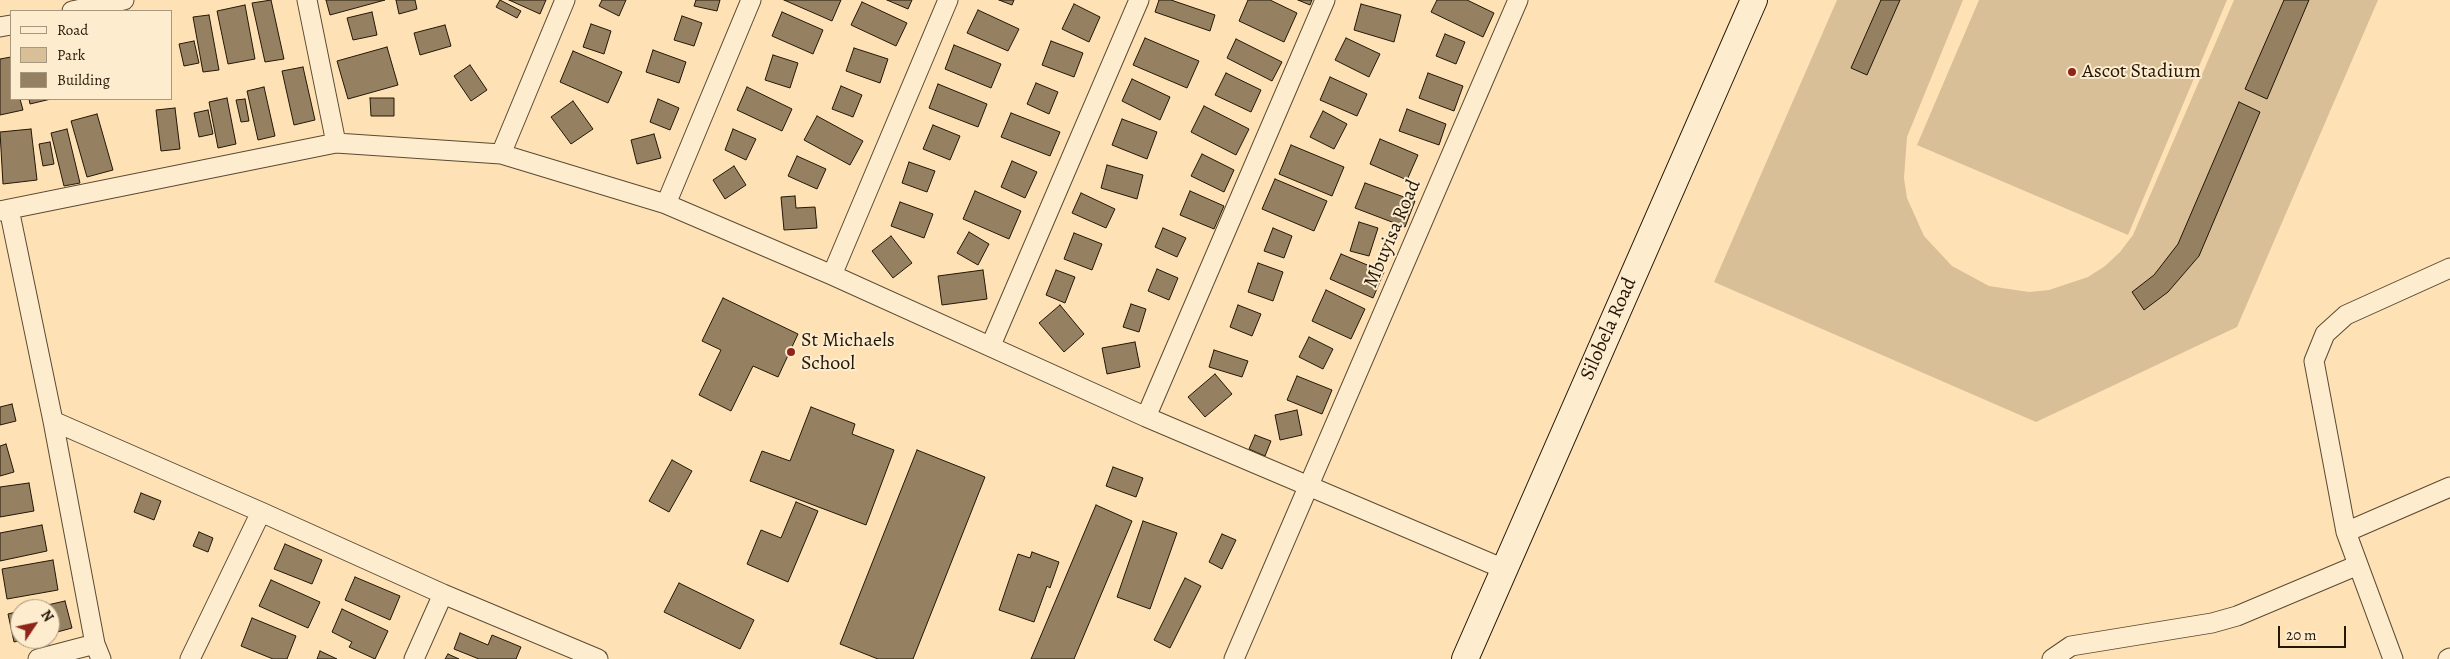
<!DOCTYPE html>
<html>
<head>
<meta charset="utf-8">
<style>
  body { margin:0 }
  #map { position:relative; width:2450px; height:659px; overflow:hidden; background:#fee2b5; font-family:Alegreya,serif }
  canvas { display:block }
  .legend { position:absolute; left:10px; top:10px; width:162px; height:90px; box-sizing:border-box; background:#feeccf; border:1px solid #a6977f; margin:0; padding:6px 9px; list-style:none; font-size:15px; color:#231707 }
  .legend li { display:flex; align-items:center; gap:10px; height:25px }
  .legend b { width:25px; border:1px solid #a6977f }
  .north { position:absolute; left:10px; top:599px; width:50px; height:50px; box-sizing:border-box; background:#feeccf; border:1px solid #a6977f; border-radius:50%; rotate:56deg; font-size:14px; font-weight:700; line-height:20px; text-align:center; color:#231707 }
  .north::after { content:''; display:block; margin:auto; width:18px; height:22px; background:#8f2418; clip-path:polygon(50% 0,100% 100%,50% 72%,0 100%) }
  .scale { position:absolute; left:2278px; top:626px; width:68px; height:22px; box-sizing:border-box; border:2px solid #231707; border-top:0; padding-left:6px; font-size:15px; line-height:18px; white-space:nowrap; color:#231707; -webkit-text-stroke:4px #feeccf; paint-order:stroke }
</style>
</head>
<body>
<div id="map">
<canvas width="2450" height="659"></canvas>
<ul class="legend">
<li><b style="height:6px;background:#feeccf"></b>Road</li>
<li><b style="height:14px;background:#d9bf97"></b>Park</li>
<li><b style="height:14px;background:#958161"></b>Building</li>
</ul>
<div class="north">N</div>
<div class="scale">20 m</div>
</div>
<script>
const g = document.querySelector('canvas').getContext('2d');
g.lineJoin = 'round';
function fillPath(path, color) { g.fillStyle = color; g.fill(path, 'evenodd'); }
const toPath = rows => new Path2D(rows.map(r => 'M' + r).join(''));
function trace(path, color, width, dash) { g.strokeStyle = color; g.lineWidth = width; g.lineCap = dash ? 'butt' : 'round'; g.setLineDash(dash || []); g.stroke(path); }
function drawText(font, color, halo, rows, align = 'center') {
  g.font = font + ' Alegreya,serif'; g.lineWidth = 4; g.setLineDash([]); g.textBaseline = 'middle'; g.strokeStyle = halo; g.fillStyle = color; for (const [text, x, y, turn = 0] of rows) {
    g.save(); g.translate(x, y); g.rotate((+turn || 0) * Math.PI / 180); g.textAlign = isNaN(turn) ? turn : align; if (halo) g.strokeText(text, 0, 0); g.fillText(text, 0, 0); g.restore();
  }
}
const green = toPath([
  [1837,0,1963,0,1907,137,1904,178,1907,198,1924,236,1952,266,1989,286,2029,292,2049,290,2088,277,2105,266,2120,252,2133,235,2234,0,2378,0,2237,327,2036,422,1714,282],
  [1979,0,2227,0,2128,235,1917,145]
]);
const building = toPath([
  [271,0,284,59,265,62,252,3,271,0],
  [326,0,385,0,330,15,326,0],
  [396,0,415,0,417,9,399,14,396,0],
  [500,0,521,11,517,18,496,7,500,0],
  [509,0,546,0,540,14,509,0],
  [602,0,626,0,619,16,599,6,602,0],
  [696,0,720,0,717,11,694,6,696,0],
  [784,0,841,0,832,21,784,0],
  [887,0,912,0,908,9,887,0],
  [999,0,1014,0,1012,5,999,0],
  [1159,0,1171,0,1215,15,1210,31,1155,12,1159,0],
  [1248,0,1270,0,1297,13,1284,42,1239,21,1248,0],
  [1298,0,1312,0,1310,5,1298,0],
  [1437,0,1467,0,1494,13,1483,37,1431,12,1437,0],
  [1881,0,1900,0,1867,75,1851,68,1881,0],
  [2284,0,2309,0,2267,99,2245,89,2284,0],
  [862,2,907,23,896,46,851,25,862,2],
  [1074,4,1100,17,1089,42,1062,29,1074,4],
  [1361,4,1401,15,1394,42,1354,30,1361,4],
  [245,5,255,59,228,64,217,11,245,5],
  [978,10,1019,29,1008,51,967,33,978,10],
  [372,12,377,35,353,40,347,18,372,12],
  [782,12,823,30,813,54,772,36,782,12],
  [209,15,219,70,203,72,193,17,209,15],
  [682,16,702,23,694,46,674,40,682,16],
  [591,24,611,31,604,54,583,47,591,24],
  [445,25,451,46,420,55,414,33,445,25],
  [1445,34,1465,42,1456,64,1436,56,1445,34],
  [1145,38,1199,61,1187,88,1133,65,1145,38],
  [1346,38,1380,54,1369,77,1335,60,1346,38],
  [1236,39,1282,62,1272,81,1227,58,1236,39],
  [194,41,199,63,184,66,179,44,194,41],
  [1051,41,1083,53,1074,77,1042,65,1051,41],
  [954,45,1001,64,991,88,945,69,954,45],
  [387,47,398,85,348,99,337,61,387,47],
  [854,48,888,59,880,83,846,71,854,48],
  [653,50,686,62,679,83,646,72,653,50],
  [573,51,622,72,608,103,560,82,573,51],
  [773,55,798,63,790,88,765,80,773,55],
  [11,57,11,99,20,99,23,110,0,115,0,59,11,57],
  [470,65,487,90,471,101,454,76,470,65],
  [303,67,315,120,294,125,282,71,303,67],
  [1226,73,1261,90,1251,112,1215,95,1226,73],
  [1428,73,1463,86,1454,111,1419,98,1428,73],
  [1330,77,1367,94,1357,116,1320,100,1330,77],
  [1132,79,1170,97,1160,120,1122,101,1132,79],
  [1036,83,1058,92,1049,114,1027,104,1036,83],
  [938,84,987,104,978,127,929,108,938,84],
  [841,86,862,95,853,117,832,109,841,86],
  [264,87,275,136,258,140,247,91,264,87],
  [747,87,792,109,782,131,737,110,747,87],
  [227,98,236,144,218,148,209,102,227,98],
  [370,98,394,98,394,116,371,116,370,98],
  [29,99,51,99,30,104,29,99],
  [245,99,249,121,241,122,236,100,245,99],
  [658,99,679,108,670,130,650,122,658,99],
  [573,101,593,129,571,144,551,117,573,101],
  [2239,102,2260,112,2199,256,2168,292,2144,310,2132,292,2154,275,2178,244,2239,102],
  [1204,106,1249,129,1236,155,1191,132,1204,106],
  [175,108,180,149,161,151,156,110,175,108],
  [1407,109,1446,124,1439,145,1399,131,1407,109],
  [208,110,213,134,199,137,194,113,208,110],
  [1323,111,1347,124,1334,149,1310,137,1323,111],
  [1011,113,1060,132,1050,156,1001,137,1011,113],
  [97,114,113,170,87,177,71,121,97,114],
  [817,116,863,141,850,165,804,140,817,116],
  [1122,119,1157,132,1147,159,1112,145,1122,119],
  [933,125,960,136,950,160,923,149,933,125],
  [31,129,37,180,3,184,0,132,31,129],
  [67,129,80,183,64,186,51,133,67,129],
  [733,129,756,139,746,160,725,150,733,129],
  [654,134,661,158,637,164,631,140,654,134],
  [1380,139,1418,155,1407,180,1370,164,1380,139],
  [50,142,54,164,43,166,39,144,50,142],
  [1291,145,1344,167,1332,196,1279,174,1291,145],
  [1202,154,1234,170,1224,192,1191,176,1202,154],
  [797,156,826,169,817,189,788,176,797,156],
  [1012,161,1037,172,1025,198,1001,187,1012,161],
  [909,162,935,171,927,192,902,183,909,162],
  [1107,165,1143,175,1137,199,1101,188,1107,165],
  [734,166,746,185,725,199,713,180,734,166],
  [1275,179,1327,201,1314,231,1262,209,1275,179],
  [1365,183,1415,201,1405,227,1355,208,1365,183],
  [975,191,1021,211,1009,239,963,219,975,191],
  [1190,191,1224,206,1214,229,1180,215,1190,191],
  [1081,193,1115,209,1106,228,1072,213,1081,193],
  [795,196,796,208,815,207,817,228,784,230,781,197,795,196],
  [900,202,933,214,924,238,891,226,900,202],
  [1359,222,1378,228,1369,256,1350,251,1359,222],
  [1163,228,1186,238,1177,257,1155,247,1163,228],
  [1273,228,1292,236,1284,258,1264,251,1273,228],
  [969,232,989,244,978,265,957,253,969,232],
  [1074,233,1102,244,1092,270,1064,259,1074,233],
  [891,236,912,263,893,278,872,251,891,236],
  [1341,254,1384,272,1373,298,1330,279,1341,254],
  [1258,263,1283,272,1273,301,1248,292,1258,263],
  [1157,269,1178,278,1169,300,1148,291,1157,269],
  [983,270,987,299,942,305,938,276,983,270],
  [1056,270,1075,277,1065,303,1046,295,1056,270],
  [1326,290,1365,309,1351,339,1312,321,1326,290],
  [723,298,798,334,778,377,753,366,731,411,699,395,721,350,702,341,723,298],
  [1131,304,1146,309,1139,332,1123,327,1131,304],
  [1060,305,1084,334,1064,352,1039,323,1060,305],
  [1238,305,1261,314,1252,336,1230,327,1238,305],
  [1309,337,1333,349,1323,369,1299,357,1309,337],
  [1135,342,1140,367,1107,374,1102,348,1135,342],
  [1214,350,1248,361,1242,377,1209,367,1214,350],
  [1215,374,1232,394,1205,417,1188,397,1215,374],
  [1297,376,1332,390,1322,414,1287,400,1297,376],
  [12,404,16,421,0,425,0,407,12,404],
  [811,407,855,424,852,434,894,450,866,525,750,481,762,451,790,461,811,407],
  [1297,410,1302,435,1280,440,1275,415,1297,410],
  [1255,435,1271,441,1265,456,1249,449,1255,435],
  [6,444,14,472,0,476,0,446,6,444],
  [917,450,985,477,913,659,878,659,840,644,917,450],
  [672,460,692,471,669,512,649,501,672,460],
  [1113,467,1143,478,1136,497,1106,486,1113,467],
  [29,483,34,511,0,517,0,487,29,483],
  [141,493,161,501,154,520,134,512,141,493],
  [796,502,818,511,788,582,747,564,761,530,781,538,796,502],
  [1096,505,1132,521,1074,659,1031,659,1096,505],
  [1143,521,1177,533,1150,609,1117,597,1143,521],
  [42,525,47,551,0,561,0,533,42,525],
  [199,532,213,538,208,552,193,546,199,532],
  [1222,534,1236,540,1222,569,1209,562,1222,534],
  [285,544,322,560,312,584,274,569,285,544],
  [1032,552,1059,562,1050,588,1047,586,1034,622,999,610,1018,554,1030,558,1032,552],
  [53,560,58,590,7,599,2,569,53,560],
  [355,577,400,596,390,620,345,600,355,577],
  [1185,578,1201,586,1170,648,1154,640,1185,578],
  [271,580,320,602,308,628,259,606,271,580],
  [679,583,754,620,740,649,664,612,679,583],
  [65,601,72,628,50,634,50,609,30,609,65,601],
  [342,609,388,631,375,659,349,647,352,642,332,632,342,609],
  [20,611,20,639,26,639,14,642,8,614,20,611],
  [252,618,296,636,287,659,273,659,241,646,252,618],
  [460,633,488,645,492,635,521,647,516,659,479,659,454,649,460,633],
  [320,651,337,659,317,659,320,651],
  [448,654,459,659,445,659,448,654]
]);
const street = toPath([
  [307,0,336,143],
  [751,0,666,204,832,275,1146,417,1504,569],
  [72,11,124,0],
  [0,27,11,25],
  [501,154,565,0],
  [9,209,53,421,95,644,101,659],
  [0,211,336,143,501,154,666,204],
  [832,275,948,0],
  [991,345,1139,0],
  [1146,417,1325,0],
  [53,421,261,512],
  [2346,532,2450,487],
  [38,659,95,644],
  [190,659,261,512,443,594,598,659],
  [414,659,443,594],
  [1234,659,1518,0],
  [2052,659,2071,646,2212,623,2237,616,2358,565],
  [2393,659,2346,532,2314,361,2325,334,2346,315,2450,268],
  [2448,659,2450,658]
]);
const secondary = toPath([
  [1465,659,1754,0]
]);
const markers = [
  [2072,72,5,"#8f2418"],
  [791,352,5,"#8f2418"]
];
const poiNames = [
  ["Ascot Stadium",2082,72],
  ["St Michaels",801,341],
  ["School",801,364]
];
const streetNames = [
  ["Mbuyisa Road",1393,234,-67],
  ["Silobela Road",1609,329,-66]
];
fillPath(green, '#d9bf97');
fillPath(building, '#958161');
trace(building, '#231707', 1);
trace(street, '#5a4a32', 21);
trace(secondary, '#231707', 28);
trace(street, '#feeccf', 19);
trace(secondary, '#feeccf', 26);
for (const [x, y, r, color] of markers) { const dot = new Path2D(); dot.arc(x, y, r, 0, 2 * Math.PI); g.fillStyle = color; g.fill(dot); trace(dot, '#feeccf', 2); }
drawText('20px', '#231707', '#feeccf', poiNames, 'left');
drawText('20px', '#231707', '#feeccf', streetNames);
</script>
</body>
</html>
